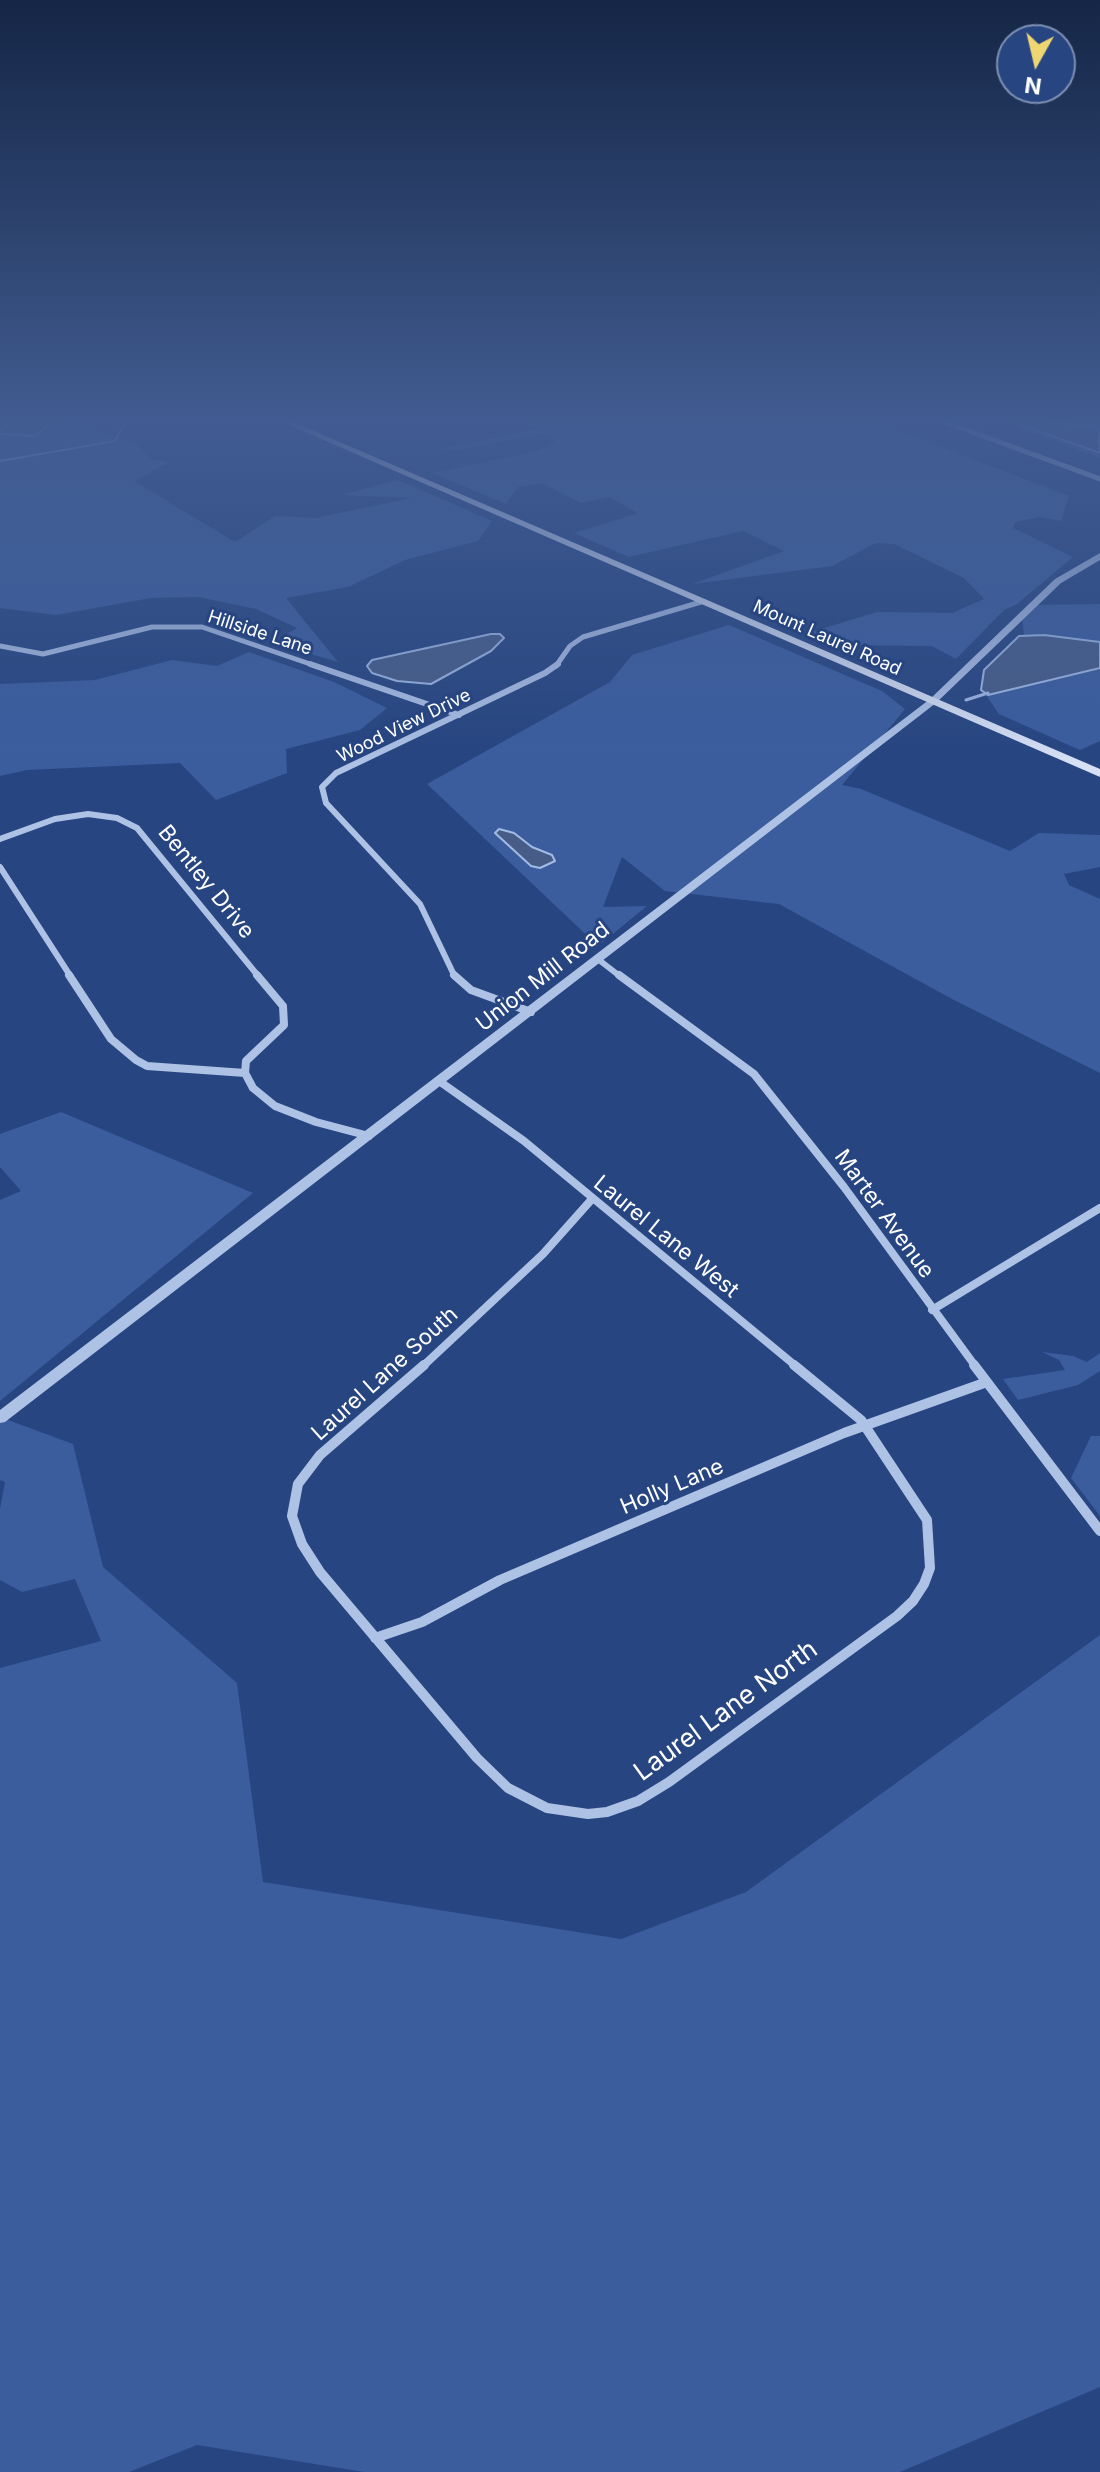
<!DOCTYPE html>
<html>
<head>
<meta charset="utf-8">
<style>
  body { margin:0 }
  #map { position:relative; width:1100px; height:2472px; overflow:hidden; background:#274580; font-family:Inter,sans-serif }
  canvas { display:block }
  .north { position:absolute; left:996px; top:24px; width:80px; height:80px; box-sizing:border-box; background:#274580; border:2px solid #7d8fb3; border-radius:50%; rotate:188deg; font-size:22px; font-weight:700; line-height:32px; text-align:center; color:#fff }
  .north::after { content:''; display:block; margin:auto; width:28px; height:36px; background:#eed773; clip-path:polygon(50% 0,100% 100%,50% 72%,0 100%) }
</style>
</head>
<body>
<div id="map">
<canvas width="1100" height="2472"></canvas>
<div class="north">N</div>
</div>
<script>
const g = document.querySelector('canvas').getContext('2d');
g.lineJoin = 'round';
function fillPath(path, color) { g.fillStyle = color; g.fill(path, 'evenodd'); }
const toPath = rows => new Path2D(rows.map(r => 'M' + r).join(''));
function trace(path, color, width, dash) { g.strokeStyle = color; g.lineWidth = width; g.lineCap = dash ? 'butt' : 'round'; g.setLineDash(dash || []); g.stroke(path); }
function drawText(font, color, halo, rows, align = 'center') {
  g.font = font + ' Inter,sans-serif'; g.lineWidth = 6; g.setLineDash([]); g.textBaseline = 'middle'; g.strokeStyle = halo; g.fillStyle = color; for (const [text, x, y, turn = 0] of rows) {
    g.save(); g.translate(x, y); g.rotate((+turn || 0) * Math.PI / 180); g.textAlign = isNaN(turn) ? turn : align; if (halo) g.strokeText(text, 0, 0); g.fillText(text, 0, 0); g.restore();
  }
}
const green = toPath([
  [0,418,67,418,83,427,136,443,151,459,169,462,134,481,235,542,275,516,316,518,411,498,340,495,398,480,492,521,478,541,405,560,348,587,286,598,338,662,297,650,283,636,297,628,256,609,198,597,151,598,56,615,0,608],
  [521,418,866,418,1069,496,1061,521,1040,517,1015,522,1013,528,1073,557,1017,604,1004,610,956,659,932,646,835,645,808,633,877,612,952,613,984,599,964,578,894,544,876,543,832,566,692,584,784,551,743,531,629,557,574,533,638,513,609,497,581,503,542,483,518,487,506,504,432,473,537,451,556,443,550,433,463,449,439,449,538,429],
  [990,418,1075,420,1075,418,1092,418,1100,422,1100,458],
  [1100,604,1100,741,1080,750,999,714,984,692,1025,644,1022,618,1036,605],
  [729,625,882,691,905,709,842,785,861,789,1010,851,1039,833,1100,835,1100,867,1064,874,1069,885,1100,899,1100,1073,952,999,779,904,665,891,622,857,603,907,647,906,598,946,427,784,610,682,632,655],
  [249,652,334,682,387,708,360,730,286,749,287,773,216,800,180,763,27,770,0,776,0,684,95,680,172,660,217,666],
  [61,1112,253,1193,0,1401,0,1200,21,1191,0,1167,0,1134],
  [1042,1352,1073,1356,1087,1362,1100,1353,1100,1371,1078,1385,1018,1400,1003,1379,1065,1370,1059,1360],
  [0,1417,73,1444,103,1567,237,1683,263,1882,621,1939,746,1892,1100,1635,1100,2387,900,2472,364,2472,197,2445,129,2472,0,2472,0,1668,101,1641,75,1579,22,1592,0,1580,0,1509,5,1482,0,1480],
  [1091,1436,1100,1436,1100,1516,1071,1478]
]);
const water = toPath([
  [15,418,53,418,55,420,35,436,2,434,2,430,15,418],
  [1021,421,1098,426,1100,453,1021,425,1021,421],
  [491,634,500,634,504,638,491,651,431,684,397,681,372,673,367,666,372,660,491,634],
  [1044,635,1100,642,1100,668,988,695,981,690,984,670,1019,636,1044,635],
  [499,829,514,833,532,847,552,855,555,861,540,868,531,866,495,833,499,829]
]);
const streamFar1 = toPath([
  [0,461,115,441,127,418]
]);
const stream = toPath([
  [966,700,988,693]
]);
const minorFar3 = toPath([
  [934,418,1100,479],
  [0,646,43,654,152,627,202,627,316,666],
  [556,666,570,646,583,637,701,602]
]);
const minorFar2 = toPath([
  [310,664,459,715],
  [0,839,55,819,88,814,117,818,137,828,259,977],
  [0,867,71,977],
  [599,960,621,977],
  [455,977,420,904,326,803,322,787,336,773,545,673,558,664]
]);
const minorFar1 = toPath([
  [69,975,111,1039,136,1060,147,1066,245,1073,246,1061,284,1025,283,1006,257,975],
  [454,975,471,990,531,1012],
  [619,975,754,1074,844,1187,976,1367],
  [245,1073,253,1088,275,1106,316,1122,369,1136],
  [439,1081,524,1141,797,1367],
  [932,1310,1100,1208],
  [422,1367,543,1254,592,1199]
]);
const minor = toPath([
  [424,1365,320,1455,298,1484,292,1516,302,1544,320,1572,477,1758,508,1788,547,1808,588,1814,607,1812,638,1801,669,1782,897,1616,913,1601,924,1584,930,1568,927,1520,861,1420,794,1365],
  [974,1365,1100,1531],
  [375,1638,422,1622,500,1580,844,1433,987,1382]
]);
const tertiary = toPath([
  [1100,553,1100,560,1061,583,936,703,5,1422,0,1423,0,1410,930,699,1055,579,1100,553]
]);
const secondary = toPath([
  [273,418,284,418,1100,769,1100,777,273,418]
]);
const farStreetnames = [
  ["Hillside Lane",260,633,18],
  ["Mount Laurel Road",827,638,24],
  ["Wood View Drive",404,726,-26]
];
const streetNames = [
  ["Bentley Drive",206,882,51],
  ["Union Mill Road",543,977,-38],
  ["Marter Avenue",884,1214,54],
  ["Laurel Lane West",666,1237,39],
  ["Laurel Lane South",385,1374,-42],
  ["Holly Lane",672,1487,-23]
];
const nearStreetnames = [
  ["Laurel Lane North",726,1711,-36]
];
fillPath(green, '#3b5d9e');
fillPath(water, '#475d88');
trace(water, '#a2bbe6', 2);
trace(streamFar1, '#a2bbe6', 2);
trace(stream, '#a2bbe6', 3);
trace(minorFar3, '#aec2e6', 5);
trace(minorFar2, '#aec2e6', 6);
trace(minorFar1, '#aec2e6', 8);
trace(minor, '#aec2e6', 10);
fillPath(tertiary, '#aec2e6');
fillPath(secondary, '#d7e1f6');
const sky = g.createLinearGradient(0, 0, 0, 764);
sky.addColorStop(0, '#152646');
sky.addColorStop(0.55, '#415c91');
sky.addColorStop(1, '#415c9100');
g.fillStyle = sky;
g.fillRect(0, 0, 1100, 764);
drawText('18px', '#fff', '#274580', farStreetnames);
drawText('22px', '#fff', '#274580', streetNames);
drawText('26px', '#fff', '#274580', nearStreetnames);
</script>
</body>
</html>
